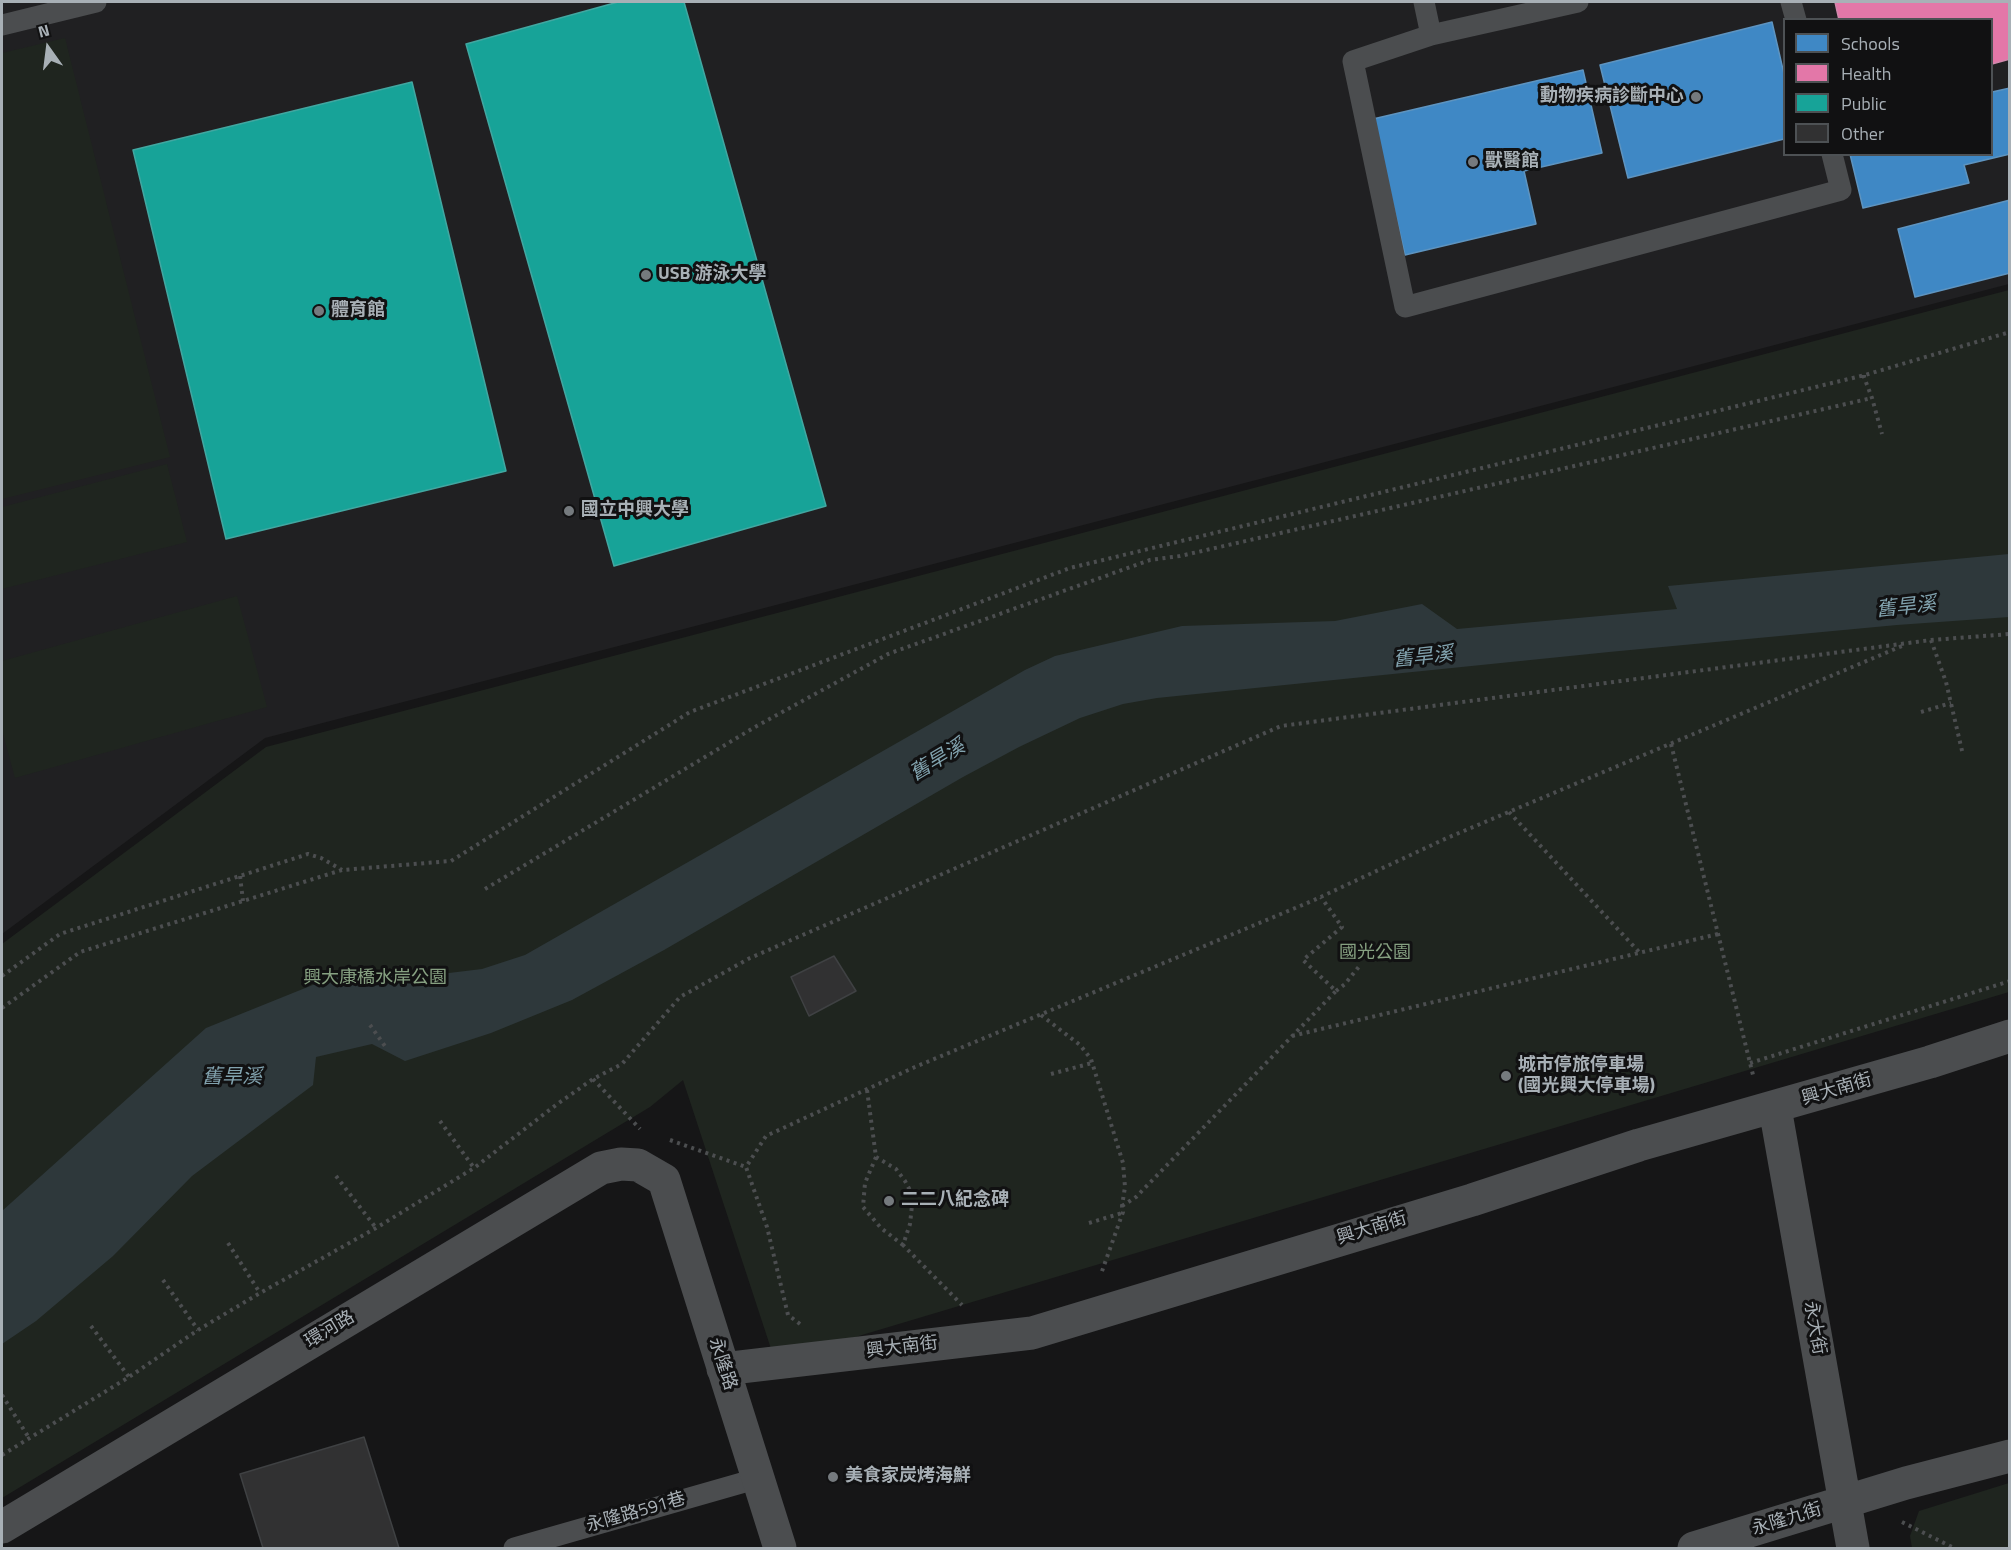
<!DOCTYPE html>
<html>
<head>
<meta charset="utf-8">
<style>
  body { margin:0 }
  #map { position:relative; width:2011px; height:1550px; overflow:hidden; background:#161617; font-family:"Titillium Web",sans-serif }
  canvas { display:block }
  .frame { position:absolute; inset:0; border:3px solid #a8b0b6; pointer-events:none }
  .legend { position:absolute; left:1783px; top:18px; width:210px; height:138px; box-sizing:border-box; background:#111112; border:2px solid #4d5154; margin:0; padding:8px 10px; list-style:none; font-size:18px; color:#a8b0b6 }
  .legend li { display:flex; align-items:center; gap:12px; height:30px }
  .legend b { width:30px; border:2px solid #4d5154 }
  .north { position:absolute; left:18px; top:18px; width:60px; height:60px; -webkit-text-stroke:4px #111112; paint-order:stroke; rotate:346deg; font-size:16px; font-weight:700; line-height:24px; text-align:center; color:#a8b0b6 }
  .north::after { content:''; display:block; margin:auto; width:21px; height:27px; background:#a8b0b6; clip-path:polygon(50% 0,100% 100%,50% 72%,0 100%) }
</style>
</head>
<body>
<div id="map">
<canvas width="2011" height="1550"></canvas>
<div class="frame"></div>
<ul class="legend">
<li><b style="height:16px;background:#3f88c5"></b>Schools</li>
<li><b style="height:16px;background:#e377a8"></b>Health</li>
<li><b style="height:16px;background:#17a398"></b>Public</li>
<li><b style="height:16px;background:#313132"></b>Other</li>
</ul>
<div class="north">N</div>
</div>
<script>
const g = document.querySelector('canvas').getContext('2d');
g.lineJoin = 'round';
function fillPath(path, color) { g.fillStyle = color; g.fill(path, 'evenodd'); }
const toPath = rows => new Path2D(rows.map(r => 'M' + r).join(''));
function trace(path, color, width, dash) { g.strokeStyle = color; g.lineWidth = width; g.lineCap = dash ? 'butt' : 'round'; g.setLineDash(dash || []); g.stroke(path); }
function drawText(font, color, halo, rows, align = 'center') {
  g.font = font + ' "Titillium Web","Noto Sans TC",sans-serif'; g.lineWidth = 6; g.setLineDash([]); g.textBaseline = 'middle'; g.strokeStyle = halo; g.fillStyle = color; for (const [text, x, y, turn = 0] of rows) {
    g.save(); g.translate(x, y); g.rotate((+turn || 0) * Math.PI / 180); g.textAlign = isNaN(turn) ? turn : align; if (halo) g.strokeText(text, 0, 0); g.fillText(text, 0, 0); g.restore();
  }
}
const built = toPath([
  [2,2,2009,2,2009,284,265,738,2,934],
  [1784,20,1992,20,1992,154,1784,154]
]);
const green = toPath([
  [65,38,170,457,2,499,2,53],
  [2009,290,2009,992,775,1361,683,1080,650,1107,2,1498,2,944,266,747],
  [167,464,187,542,2,589,2,507],
  [237,596,267,707,15,778,2,730,2,661],
  [2009,1483,2009,1548,1912,1548,1910,1536,1919,1511]
]);
const water = toPath([
  [2009,554,2009,617,1897,625,1609,652,1157,698,1123,704,1080,718,1019,747,963,777,664,950,572,1000,491,1033,405,1061,372,1044,316,1057,313,1085,192,1176,113,1256,36,1321,2,1344,2,1211,206,1028,350,970,449,973,482,969,525,955,1025,670,1055,656,1182,626,1335,621,1422,604,1457,629,1677,609,1668,586]
]);
const schools = toPath([
  [1772,22,1784,74,1784,139,1628,178,1600,65,1772,22],
  [1583,70,1602,153,1524,171,1536,224,1405,255,1373,119,1583,70],
  [2010,88,2010,154,1964,165,1969,183,1863,208,1850,154,1992,154,1992,92,2010,88],
  [2010,200,2010,273,1915,297,1898,229,2010,200]
]);
const health = toPath([
  [1835,2,2010,2,2010,59,1992,64,1992,20,1839,20,1835,2]
]);
const public = toPath([
  [618,2,684,2,826,506,614,566,466,44,618,2],
  [412,82,506,471,226,539,133,150,412,82]
]);
const building = toPath([
  [834,956,856,991,809,1016,791,977,834,956],
  [364,1437,399,1548,263,1548,240,1474,364,1437]
]);
const path = toPath([
  [1864,375,1864,377,1872,398,1882,434],
  [1931,640,1946,682,1963,755],
  [1921,712,1951,703],
  [1671,744,1753,1075],
  [1509,812,1640,953],
  [240,876,243,901],
  [485,889,755,727,888,654,1150,560,1180,556,1872,398],
  [2,976,60,934,308,854,321,858,342,870],
  [1336,991,1345,984,1361,964],
  [2,1008,80,952,342,870,451,861,690,712,1070,568,1865,375,2010,332],
  [1041,1015,1080,1045,1091,1059,1123,1163,1125,1187,1122,1206,1123,1212,1101,1274],
  [370,1025,387,1049],
  [1292,1036,1718,934],
  [1750,1063,2010,981],
  [1051,1074,1092,1063],
  [593,1079,640,1129],
  [867,1090,876,1157,896,1169,905,1181,913,1196,910,1224,903,1245,962,1305],
  [440,1121,474,1168],
  [670,1140,746,1167],
  [876,1157,865,1183,863,1207,881,1228,903,1245],
  [336,1176,376,1228],
  [1122,1206,1136,1197,1336,991,1303,960,1342,927,1321,897],
  [1089,1223,1122,1213],
  [228,1243,260,1293],
  [163,1280,198,1330],
  [800,1324,788,1315,767,1227,746,1167,766,1136,915,1067,1312,901,1447,838,1902,646],
  [91,1326,129,1377],
  [2,1395,29,1438],
  [2,1455,129,1377,198,1330,260,1293,376,1228,474,1168,556,1105,593,1079,622,1064,680,997,750,958,1281,726,1931,640,2010,634],
  [1902,1522,1954,1548]
]);
const lane = toPath([
  [1424,2,1431,35],
  [1578,2,1431,35,1353,61,1405,307,1841,190,1832,154],
  [1791,2,1796,20],
  [2,25,96,2],
  [514,1548,759,1478]
]);
const street = toPath([
  [1775,1108,1853,1548],
  [723,1369,1032,1333,1472,1200,1639,1145,1930,1062,2010,1036],
  [2,1527,601,1168,621,1164,638,1165,664,1180,780,1548],
  [1694,1548,1906,1483,2010,1456]
]);
const markers = [
  [1696,97,6,"#757a7e"],
  [1473,162,6,"#757a7e"],
  [646,275,6,"#757a7e"],
  [319,311,6,"#757a7e"],
  [569,511,6,"#757a7e"],
  [1506,1076,6,"#757a7e"],
  [889,1201,6,"#757a7e"],
  [833,1477,6,"#757a7e"]
];
const poiNames = [
  ["動物疾病診斷中心",1684,97,"right"],
  ["獸醫館",1485,162],
  ["USB 游泳大學",658,275],
  ["體育館",331,311],
  ["國立中興大學",581,511],
  ["城市停旅停車場",1518,1066],
  ["(國光興大停車場)",1518,1087],
  ["二二八紀念碑",901,1201],
  ["美食家炭烤海鮮",845,1477]
];
const parkNames = [
  ["國光公園",1375,954],
  ["興大康橋水岸公園",375,979]
];
const streetNames = [
  ["興大南街",1837,1090,-16],
  ["興大南街",1372,1229,-17],
  ["永大街",1814,1328,80],
  ["環河路",330,1330,-31],
  ["興大南街",902,1348,-7],
  ["永隆路",722,1364,72],
  ["永隆路591巷",636,1513,-16],
  ["永隆九街",1787,1520,-17]
];
const waterNames = [
  ["舊旱溪",1906,608,-6],
  ["舊旱溪",1423,658,-6],
  ["舊旱溪",938,761,-31],
  ["舊旱溪",232,1078]
];
fillPath(built, '#202022');
fillPath(green, '#1f251f');
fillPath(water, '#2e383b');
fillPath(schools, '#3f88c5');
trace(schools, '#5e94c0', 1.5);
fillPath(health, '#e377a8');
trace(health, '#d188ac', 1.5);
fillPath(public, '#17a398');
trace(public, '#42a7a1', 1.5);
fillPath(building, '#313132');
trace(building, '#3f4143', 1.5);
trace(path, '#4c4e50', 4, [3, 4.5]);
trace(lane, '#4b4d4f', 21);
trace(street, '#4b4d4f', 33);
for (const [x, y, r, color] of markers) { const dot = new Path2D(); dot.arc(x, y, r, 0, 2 * Math.PI); g.fillStyle = color; g.fill(dot); trace(dot, '#111112', 2); }
drawText('bold 18px', '#a8b0b6', '#111112', poiNames, 'left');
drawText('18px', '#86a081', '#111112', parkNames);
drawText('18px', '#a8b0b6', '#111112', streetNames);
drawText('italic 20px', '#82a3af', '#111112', waterNames);
</script>
</body>
</html>
